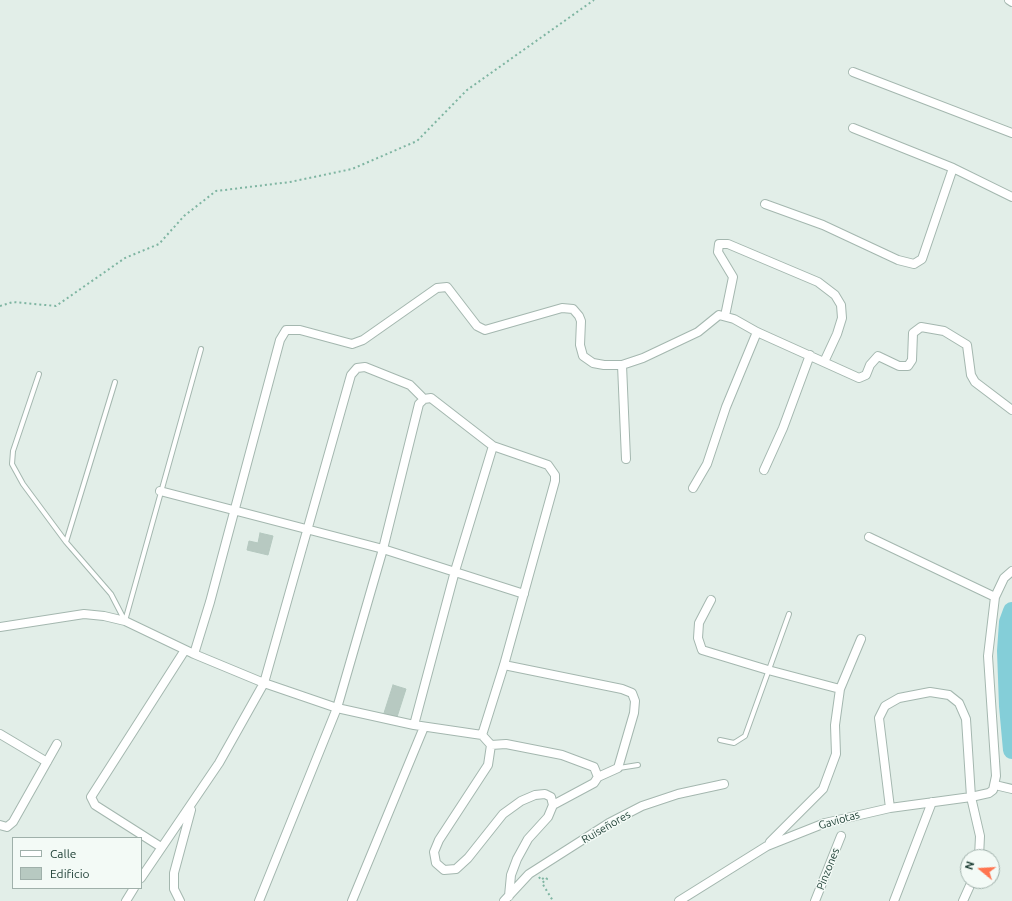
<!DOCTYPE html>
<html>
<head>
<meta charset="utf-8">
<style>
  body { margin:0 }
  #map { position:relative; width:1012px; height:901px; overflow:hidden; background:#e2eee8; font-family:Ubuntu,sans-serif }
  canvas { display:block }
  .legend { position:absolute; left:12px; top:837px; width:130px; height:52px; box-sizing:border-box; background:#f3faf6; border:1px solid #9fb0aa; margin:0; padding:5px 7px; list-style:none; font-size:12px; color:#204137 }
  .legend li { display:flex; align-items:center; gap:8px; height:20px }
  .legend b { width:20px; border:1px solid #9fb0aa }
  .north { position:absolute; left:960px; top:849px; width:40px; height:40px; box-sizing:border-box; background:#f3faf6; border:1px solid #9fb0aa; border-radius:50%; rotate:288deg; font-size:11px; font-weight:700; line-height:16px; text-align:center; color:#204137 }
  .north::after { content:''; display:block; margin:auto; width:14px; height:18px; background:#ff744f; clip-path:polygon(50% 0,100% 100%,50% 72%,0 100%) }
</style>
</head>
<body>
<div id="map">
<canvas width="1012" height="901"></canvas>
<ul class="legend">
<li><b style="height:5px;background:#fff"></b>Calle</li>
<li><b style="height:11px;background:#b7c9c1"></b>Edificio</li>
</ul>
<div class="north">N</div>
</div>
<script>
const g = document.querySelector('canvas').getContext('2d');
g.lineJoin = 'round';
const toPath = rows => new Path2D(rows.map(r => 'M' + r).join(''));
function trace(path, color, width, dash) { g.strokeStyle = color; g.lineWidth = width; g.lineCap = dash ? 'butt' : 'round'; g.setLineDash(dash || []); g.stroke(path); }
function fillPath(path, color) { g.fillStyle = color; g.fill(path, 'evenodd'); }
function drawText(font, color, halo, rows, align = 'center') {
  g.font = font + ' Ubuntu,sans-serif'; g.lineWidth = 3; g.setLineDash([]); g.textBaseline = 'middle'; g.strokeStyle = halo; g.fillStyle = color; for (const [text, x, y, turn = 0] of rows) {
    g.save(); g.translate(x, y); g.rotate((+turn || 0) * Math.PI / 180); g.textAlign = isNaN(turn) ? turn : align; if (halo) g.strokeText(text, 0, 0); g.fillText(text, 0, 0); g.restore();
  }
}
const river = toPath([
  [1012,611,1008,622,1006,651,1008,706,1012,750]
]);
const building = toPath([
  [260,533,273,536,268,555,247,550,249,541,258,543,260,533],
  [393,685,406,689,397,717,384,713,393,685]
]);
const path = toPath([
  [0,306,13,302,56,306,125,258,159,244,184,216,216,191,290,182,352,169,417,141,467,90,594,0],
  [539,877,541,880,545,877,547,879,542,883,553,901]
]);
const lane = toPath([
  [39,374,13,451,12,464,23,484,66,542,111,594,125,621,201,349],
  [66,542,115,382],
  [720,740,734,743,745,736,789,614],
  [619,768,638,765]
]);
const street = toPath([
  [1009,0,1012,2],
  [853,72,1012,133],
  [853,128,953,168,1012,197],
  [765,204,823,225,898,260,914,264,922,259,953,168],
  [725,316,733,277,718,252,719,244,728,244,818,282,835,295,841,305,842,318,837,334,824,362],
  [622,365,626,459],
  [764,470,783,428,810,355],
  [693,488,707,464,726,407,757,332],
  [160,491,383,549,524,594],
  [869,537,995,597],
  [711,600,699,623,698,638,702,650,768,670,840,689],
  [0,627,84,614,104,616,125,621,194,654,264,683,337,708,414,725,482,735,491,745,488,765,439,840,434,852,436,863,444,870,456,869,468,858,503,814,521,801,535,795,545,794,551,797,553,805,548,817,528,839,517,859,511,875,509,896],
  [194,654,210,602,280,340,286,330,300,330,352,344,363,340,437,288,447,287,477,326,485,330,562,308,573,309,579,316,581,321,580,345,583,356,593,363,604,365,622,365,643,358,698,332,719,315,734,319,757,332,859,378,866,375,870,365,878,356,899,366,908,366,912,360,913,333,921,327,944,331,967,345,971,375,975,382,1012,410],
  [504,665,622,689,632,693,635,701,634,713,618,768,598,777],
  [0,734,47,762],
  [482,735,504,665,555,481,555,475,548,465,493,446],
  [491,745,506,744,562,755,594,767,598,777,594,783,553,805],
  [995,785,1012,789],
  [890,808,879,718,885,706,899,698,930,692,949,695,959,703,966,719,971,797,980,836,979,857],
  [0,825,7,827,13,822,57,744],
  [770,842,823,789,836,754,835,725,840,689,861,639],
  [161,847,95,805,91,797,185,650],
  [141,878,219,763,264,683,351,375,357,368,365,367,410,385,424,399],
  [126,901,134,888],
  [180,901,174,889,174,873,191,810],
  [259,901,337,708,383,549,419,404,424,399,431,398,493,446,455,571,414,725],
  [352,901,424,727],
  [504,901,529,874,609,823,642,806,678,794,724,784],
  [679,901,767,846,825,823,890,808,971,797,989,793,993,790,996,776,988,656,995,597,1004,578,1012,571],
  [815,901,841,836],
  [894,901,932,802],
  [963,901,972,881]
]);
const streetNames = [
  ["Gaviotas",839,820,-16],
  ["Ruiseñores",606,827,-30],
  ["Pinzones",828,869,-68]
];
trace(river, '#84ced8', 18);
fillPath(building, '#b7c9c1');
trace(building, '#b4c8bf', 1);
trace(lane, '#a4b7af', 6);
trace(street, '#a4b7af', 10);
trace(path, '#7fb5a2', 2, [2, 3]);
trace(lane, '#fff', 4);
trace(street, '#fff', 8);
drawText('11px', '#204137', '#f3faf6', streetNames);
</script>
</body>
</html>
